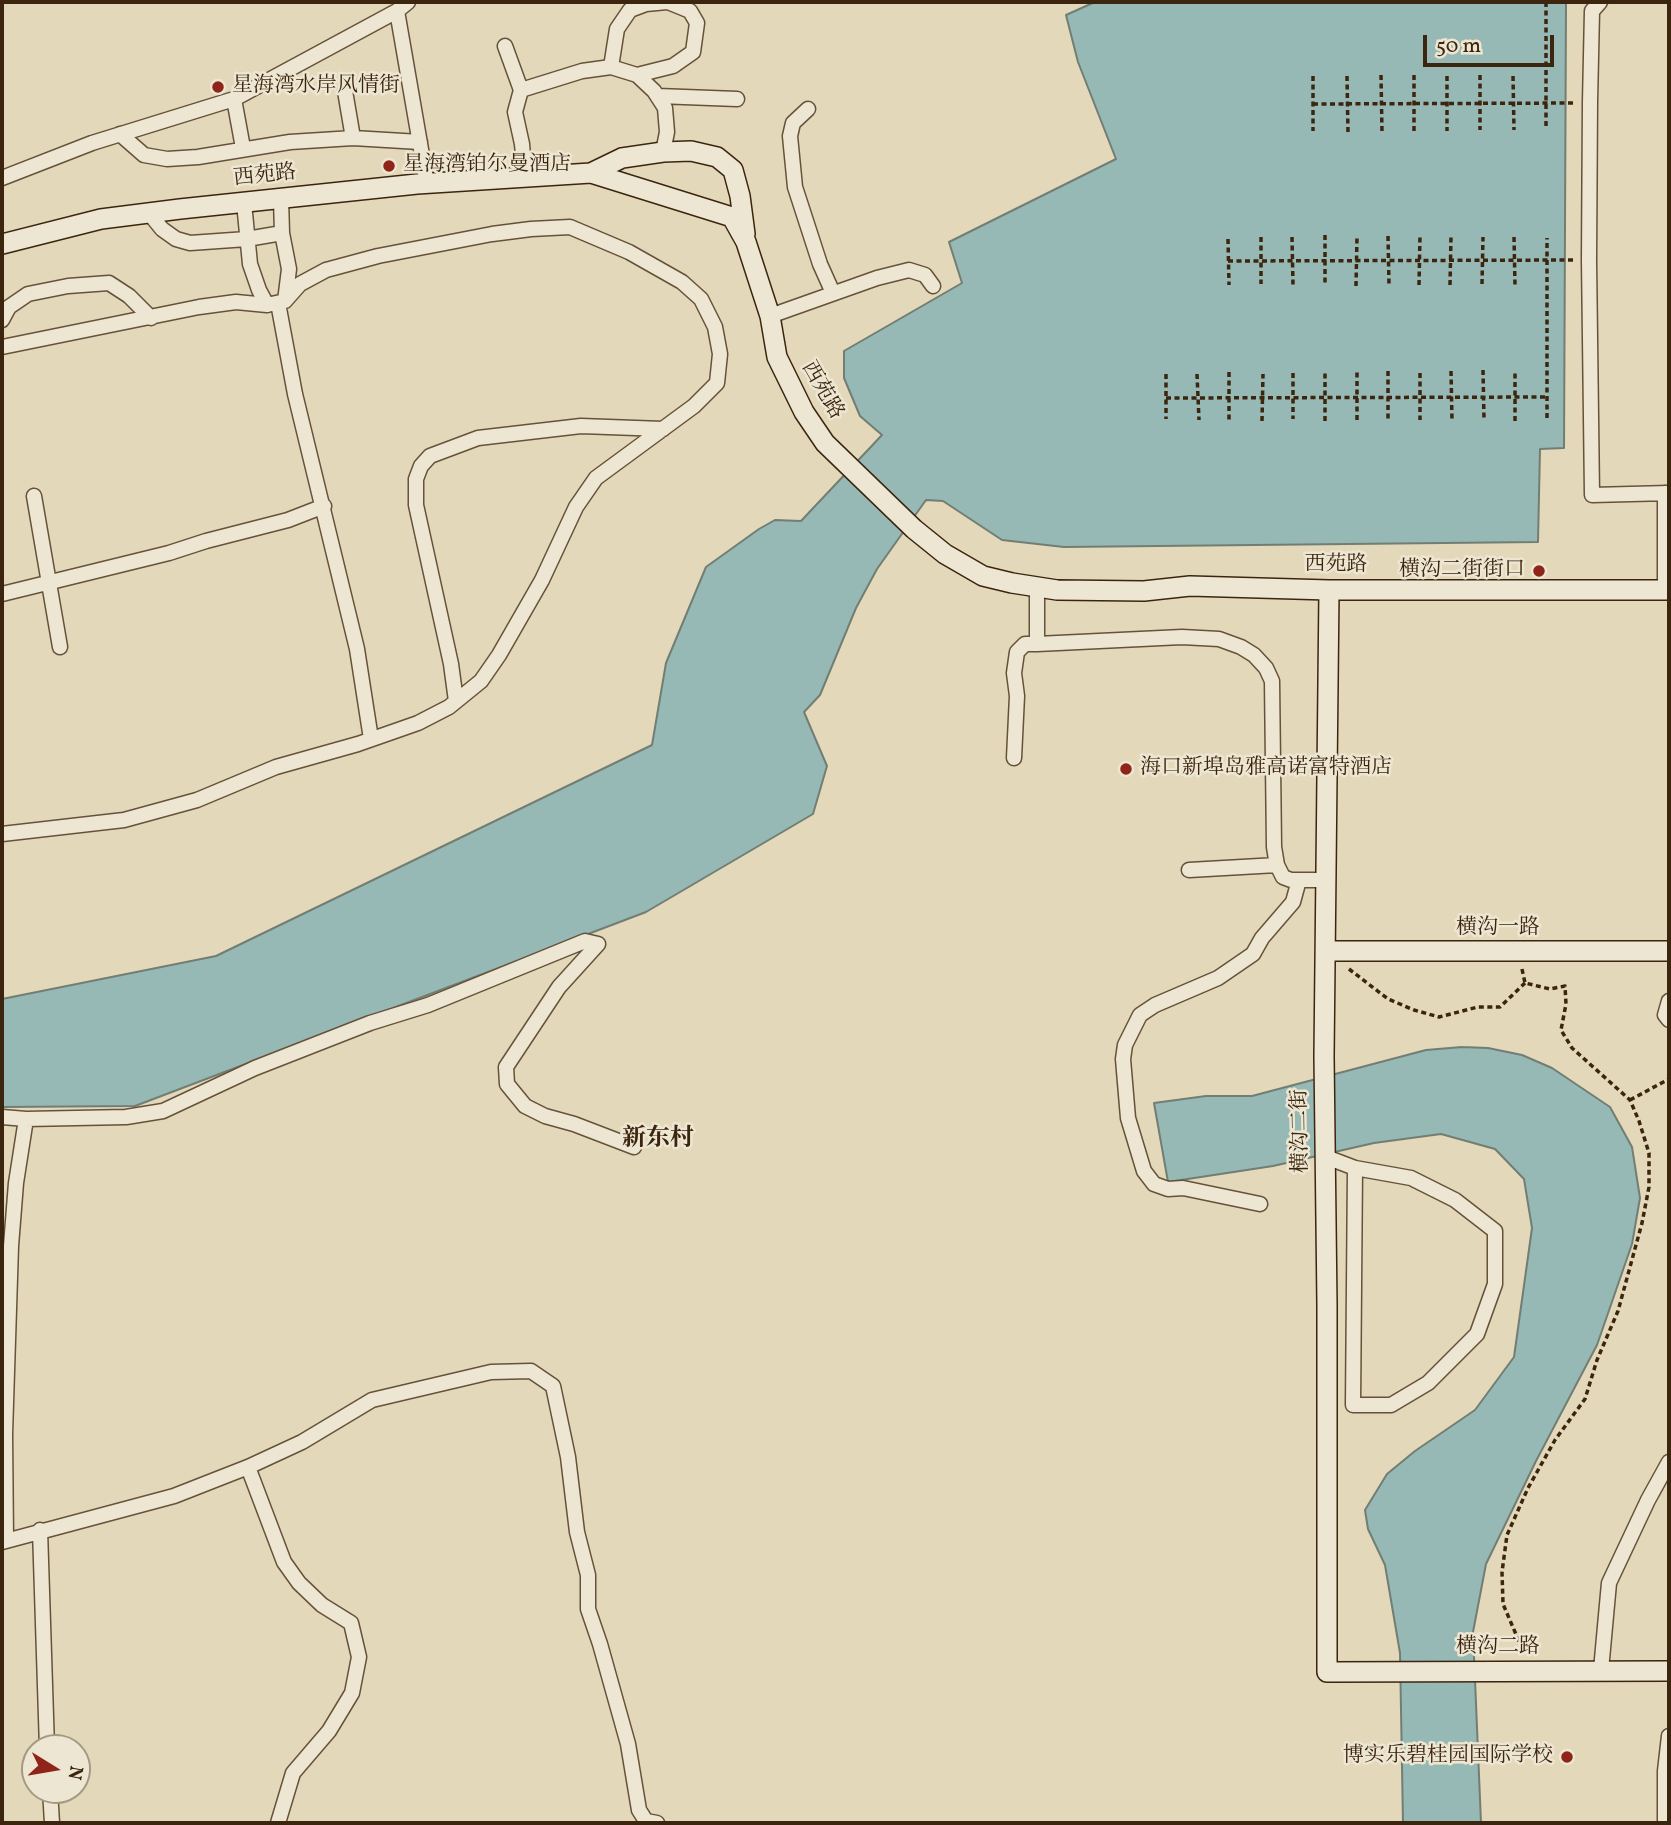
<!DOCTYPE html>
<html>
<head>
<meta charset="utf-8">
<style>
  body { margin:0 }
  #map { position:relative; width:1671px; height:1825px; overflow:hidden; background:#e3d8b9; font-family:Vollkorn,serif }
  canvas { display:block }
  .frame { position:absolute; inset:0; border:4px solid #3c250f; pointer-events:none }
  .north { position:absolute; left:21px; top:1734px; width:70px; height:70px; box-sizing:border-box; background:#ede6d2; border:2px solid #a69984; border-radius:50%; rotate:101deg; font-size:19px; font-weight:700; line-height:28px; text-align:center; color:#3c250f }
  .north::after { content:''; display:block; margin:auto; width:24px; height:32px; background:#8f2418; clip-path:polygon(50% 0,100% 100%,50% 72%,0 100%) }
  .scale { position:absolute; left:1423px; top:35px; width:131px; height:32px; box-sizing:border-box; border:4px solid #3c250f; border-top:0; padding-left:9px; font-size:21px; line-height:24px; white-space:nowrap; color:#3c250f; -webkit-text-stroke:5px #ede6d2; paint-order:stroke }
</style>
</head>
<body>
<div id="map">
<canvas width="1671" height="1825"></canvas>
<div class="frame"></div>
<div class="north">N</div>
<div class="scale">50 m</div>
</div>
<script>
const g = document.querySelector('canvas').getContext('2d');
g.lineJoin = 'round';
function fillPath(path, color) { g.fillStyle = color; g.fill(path, 'evenodd'); }
const toPath = rows => new Path2D(rows.map(r => 'M' + r).join(''));
function trace(path, color, width, dash) { g.strokeStyle = color; g.lineWidth = width; g.lineCap = dash ? 'butt' : 'round'; g.setLineDash(dash || []); g.stroke(path); }
function drawText(font, color, halo, rows, align = 'center') {
  g.font = font + ' Vollkorn,"Noto Serif SC",serif'; g.lineWidth = 5; g.setLineDash([]); g.textBaseline = 'middle'; g.strokeStyle = halo; g.fillStyle = color; for (const [text, x, y, turn = 0] of rows) {
    g.save(); g.translate(x, y); g.rotate((+turn || 0) * Math.PI / 180); g.textAlign = isNaN(turn) ? turn : align; if (halo) g.strokeText(text, 0, 0); g.fillText(text, 0, 0); g.restore();
  }
}
const water = toPath([
  [1095,2,1566,2,1564,448,1540,449,1538,542,1064,547,1002,540,943,501,926,500,877,569,856,608,820,695,804,712,827,766,813,814,646,912,135,1106,2,1107,2,999,216,956,652,745,666,663,706,567,759,529,775,520,801,521,882,435,860,416,844,378,844,351,962,283,949,242,1116,159,1078,62,1066,15,1095,2],
  [1462,1047,1488,1048,1522,1055,1552,1068,1610,1107,1632,1147,1640,1198,1632,1244,1597,1345,1536,1461,1486,1564,1473,1632,1481,1823,1403,1823,1400,1653,1385,1565,1368,1529,1365,1510,1387,1474,1415,1451,1475,1410,1514,1357,1532,1228,1524,1179,1495,1149,1441,1134,1374,1143,1273,1166,1168,1182,1154,1103,1206,1096,1252,1096,1426,1050,1462,1047]
]);
const path = toPath([
  [1546,2,1546,129],
  [1381,75,1382,132],
  [1414,75,1414,132],
  [1480,75,1480,130],
  [1313,76,1313,131],
  [1347,76,1348,133],
  [1447,76,1447,131],
  [1513,76,1514,130],
  [1313,104,1574,103],
  [1325,235,1325,286],
  [1388,236,1389,285],
  [1261,237,1261,284],
  [1292,237,1293,285],
  [1514,237,1515,285],
  [1228,239,1229,285],
  [1228,261,1576,260],
  [1482,284,1483,237],
  [1419,285,1420,235],
  [1450,285,1451,236],
  [1356,286,1357,237],
  [1483,370,1484,420],
  [1388,371,1388,421],
  [1451,371,1452,420],
  [1229,372,1229,421],
  [1293,373,1293,419],
  [1420,373,1420,420],
  [1166,374,1166,419],
  [1197,374,1199,420],
  [1166,398,1547,397],
  [1547,418,1547,238],
  [1357,420,1357,372],
  [1262,421,1263,374],
  [1325,421,1325,372],
  [1515,421,1515,372],
  [1349,969,1388,999,1414,1010,1439,1017,1478,1007,1500,1007,1525,983],
  [1522,969,1525,983,1550,989,1565,986,1566,1004,1561,1030,1572,1048,1630,1100,1639,1121,1649,1153,1649,1187,1642,1223,1618,1311,1597,1360,1585,1399,1555,1440,1528,1488,1507,1535,1502,1572,1503,1604,1524,1653],
  [1630,1100,1669,1079]
]);
const street = toPath([
  [408,2,397,11,427,184],
  [1600,2,1592,11,1590,102,1589,260,1592,495,1669,493],
  [505,46,521,90],
  [611,67,617,29,630,10,646,4,667,2],
  [637,75,673,66,693,52,697,23,690,11,668,2],
  [345,91,353,138],
  [658,96,737,99],
  [234,99,243,148],
  [808,109,793,123,790,136,795,187,820,264,833,293],
  [120,134,144,155,167,159,198,157,290,142,353,138,420,142],
  [525,177,522,144,515,112,521,90,582,71,611,67,637,75,654,91,665,108,667,132,663,152],
  [2,178,92,143,234,99,397,11],
  [244,203,250,264,259,290,267,305],
  [149,213,162,229,176,239,190,243,247,239,282,233,281,199],
  [282,233,289,269,285,301],
  [278,303,295,394,357,649,371,739],
  [770,316,877,278,909,270,925,275,933,286],
  [2,320,9,307,28,294,68,286,109,283,129,296,151,318],
  [2,347,199,307,236,302,267,305,285,301,300,284,326,270,378,256,492,234,531,229,570,227,629,252,682,282,701,299,715,327,720,354,717,383,694,406,596,478,576,507,542,580,499,655,481,681,449,707,418,723,358,744,276,767,197,800,124,820,2,834],
  [34,496,60,647],
  [1037,587,1037,644,1182,637,1219,639,1241,647,1254,655,1266,668,1272,681,1274,847,1277,865,1283,877,1291,880,1326,880],
  [1665,590,1665,493],
  [2,594,169,553,206,541,288,520,324,506],
  [456,701,451,664,416,505,416,479,421,466,430,456,478,438,581,426,663,429],
  [1014,758,1017,696,1014,673,1017,652,1025,644,1037,644],
  [1189,870,1277,865],
  [1669,1001,1665,1015,1669,1020],
  [2,1117,26,1119,126,1117,163,1111,255,1068,370,1023,428,1005,585,941,598,944,559,987,506,1067,507,1084,525,1106,545,1116,574,1124,634,1147],
  [1326,1157,1355,1168,1411,1178,1455,1200,1495,1231,1495,1284,1477,1334,1428,1383,1391,1405,1353,1405,1355,1168],
  [1260,1204,1183,1188,1168,1189,1154,1184,1144,1171,1128,1118,1123,1059,1125,1045,1140,1015,1155,1005,1218,978,1253,954,1262,938,1293,902,1299,880],
  [248,1467,284,1562,299,1583,322,1605,351,1623,359,1657,352,1693,329,1731,293,1773,278,1823],
  [40,1530,47,1748],
  [6,1541,5,1434,11,1246,16,1183,26,1119],
  [2,1542,174,1496,248,1467,302,1442,372,1400,491,1372,531,1371,553,1386,568,1457,577,1532,588,1575,588,1609,600,1644,628,1744,639,1810,646,1821,657,1823],
  [1601,1670,1609,1583,1648,1500,1669,1462],
  [50,1790,52,1823],
  [1665,1823,1665,1771,1669,1736]
]);
const secondary = toPath([
  [591,173,622,158,663,152,691,151,717,157,733,170,740,196,745,234],
  [2,244,101,219,180,209,417,184,591,173,732,217,746,242,770,316,777,357,804,412,825,443,914,529,945,554,983,576,1012,583,1057,590,1144,591,1190,586,1329,590,1669,590],
  [1329,590,1324,1056,1327,1305,1327,1672,1669,1671],
  [1326,951,1669,951]
]);
const markers = [
  [218,87,7,"#8f2418"],
  [389,166,7,"#8f2418"],
  [1539,571,7,"#8f2418"],
  [1126,769,7,"#8f2418"],
  [1567,1757,7,"#8f2418"]
];
const poiNames = [
  ["星海湾水岸风情街",232,87],
  ["星海湾铂尔曼酒店",403,166],
  ["横沟二街街口",1525,571,"right"],
  ["海口新埠岛雅高诺富特酒店",1140,769],
  ["博实乐碧桂园国际学校",1553,1757,"right"]
];
const streetNames = [
  ["西苑路",265,177,-6],
  ["西苑路",821,391,60],
  ["西苑路",1336,566],
  ["横沟一路",1498,929],
  ["横沟二街",1302,1131,-91],
  ["横沟二路",1498,1648]
];
const quarterNames = [
  ["新东村",658,1141]
];
fillPath(water, '#96b9b5');
trace(water, '#727e73', 2);
trace(street, '#66523a', 17);
trace(secondary, '#3c250f', 22);
trace(path, '#3c250f', 3.5, [5, 3.5]);
trace(street, '#ede6d2', 14);
trace(secondary, '#ede6d2', 19);
for (const [x, y, r, color] of markers) { const dot = new Path2D(); dot.arc(x, y, r, 0, 2 * Math.PI); g.fillStyle = color; g.fill(dot); trace(dot, '#ede6d2', 2.5); }
drawText('21px', '#3c250f', '#ede6d2', poiNames, 'left');
drawText('21px', '#3c250f', '#ede6d2', streetNames);
drawText('bold 24px', '#3c250f', '#ede6d2', quarterNames);
</script>
</body>
</html>
